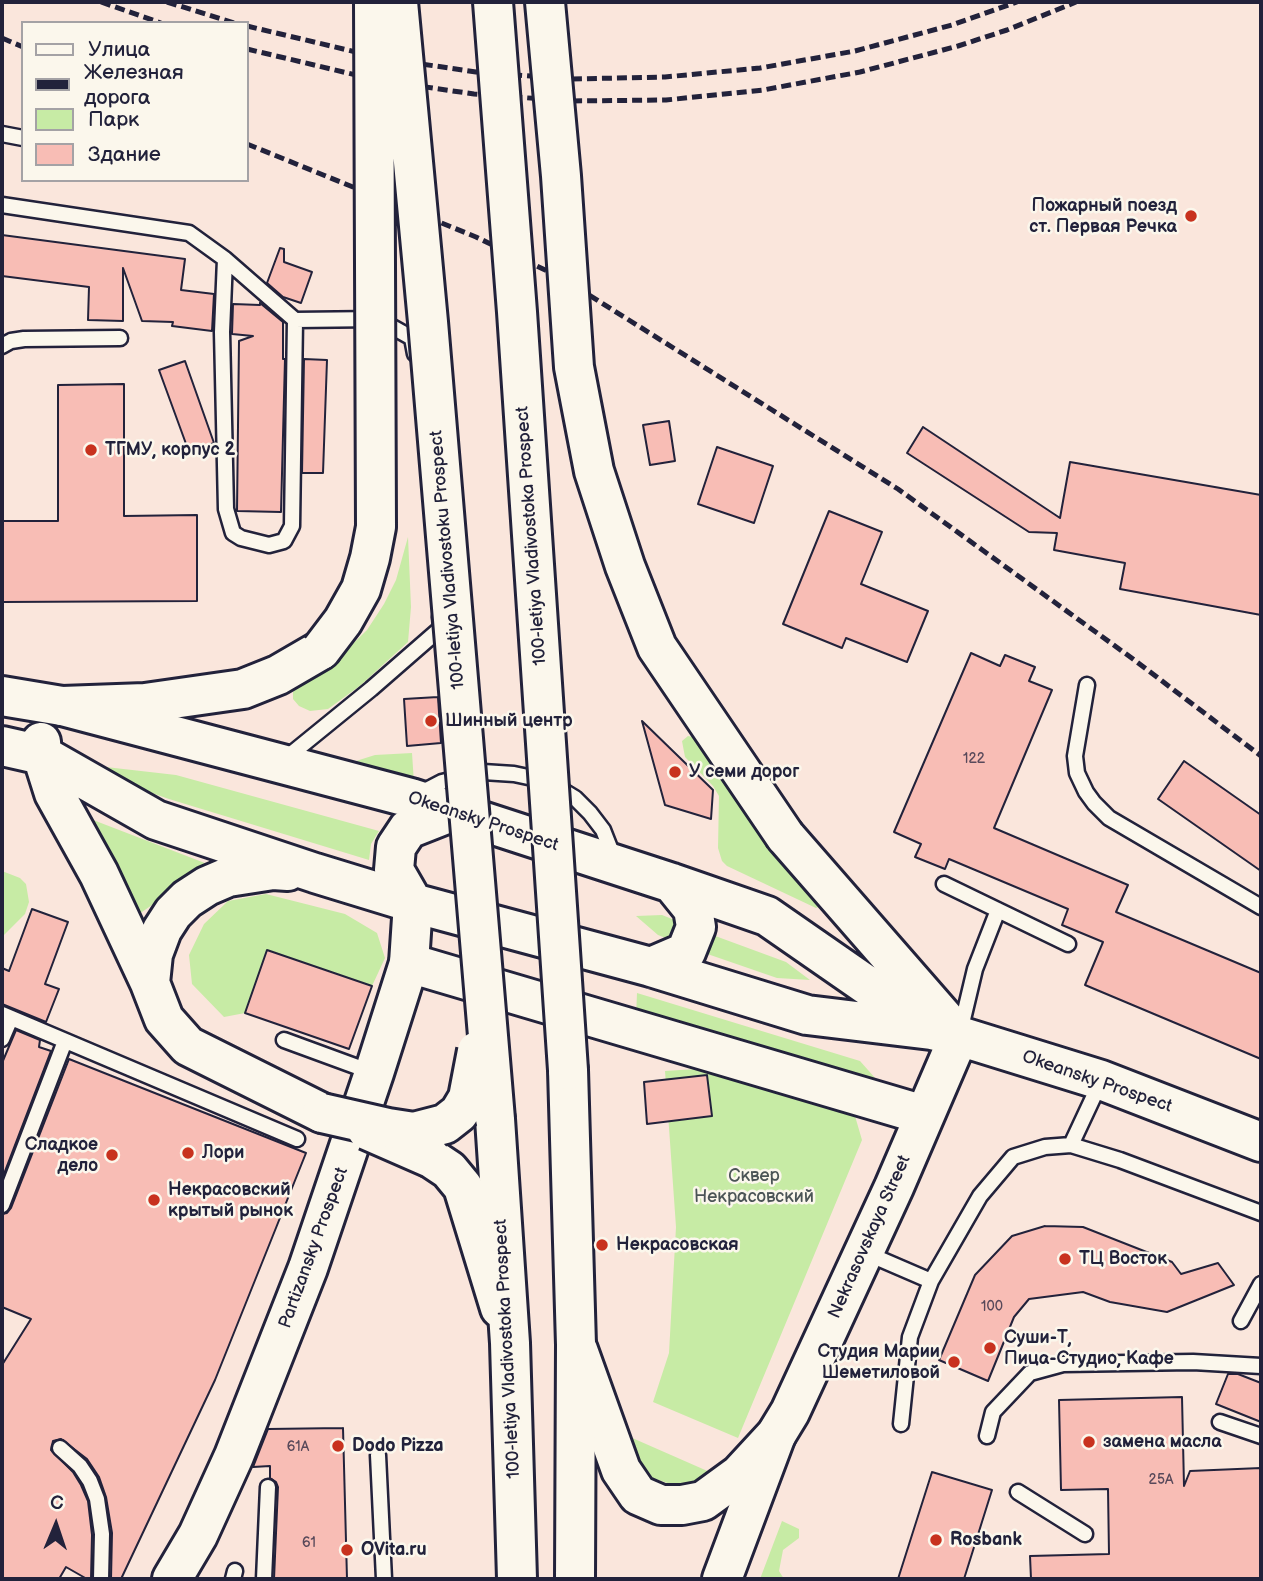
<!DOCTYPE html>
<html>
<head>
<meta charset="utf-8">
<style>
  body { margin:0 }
  #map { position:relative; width:1263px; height:1581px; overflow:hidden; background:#fae6dc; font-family:"Balsamiq Sans",sans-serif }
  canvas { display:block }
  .frame { position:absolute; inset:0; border:4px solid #22223b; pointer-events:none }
  .legend { position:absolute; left:21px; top:21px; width:228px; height:161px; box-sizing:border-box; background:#fbf7ec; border:2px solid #a4a2a5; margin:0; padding:9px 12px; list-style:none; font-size:21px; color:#22223b }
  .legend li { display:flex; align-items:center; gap:14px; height:35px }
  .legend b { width:35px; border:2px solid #a4a2a5 }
  .north { position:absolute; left:21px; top:1490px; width:70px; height:70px; -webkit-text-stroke:5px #fbf7ec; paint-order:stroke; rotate:2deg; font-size:19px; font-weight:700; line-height:28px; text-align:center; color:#22223b }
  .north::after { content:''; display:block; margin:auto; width:24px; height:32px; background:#22223b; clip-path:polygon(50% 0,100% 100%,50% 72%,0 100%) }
</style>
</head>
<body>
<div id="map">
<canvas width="1263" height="1581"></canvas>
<div class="frame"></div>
<ul class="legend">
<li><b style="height:9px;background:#fbf7ec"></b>Улица</li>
<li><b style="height:9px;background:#22223b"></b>Железная дорога</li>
<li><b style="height:19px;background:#c7eba5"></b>Парк</li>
<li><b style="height:19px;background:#f8bdb5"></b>Здание</li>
</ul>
<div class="north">С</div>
</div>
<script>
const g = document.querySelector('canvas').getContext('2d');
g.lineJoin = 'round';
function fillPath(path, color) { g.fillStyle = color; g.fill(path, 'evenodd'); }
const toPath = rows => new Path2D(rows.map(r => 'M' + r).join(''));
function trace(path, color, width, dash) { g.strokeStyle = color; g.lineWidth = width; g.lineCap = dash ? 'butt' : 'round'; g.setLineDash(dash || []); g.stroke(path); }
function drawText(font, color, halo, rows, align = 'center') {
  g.font = font + ' "Balsamiq Sans",sans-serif'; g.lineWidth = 5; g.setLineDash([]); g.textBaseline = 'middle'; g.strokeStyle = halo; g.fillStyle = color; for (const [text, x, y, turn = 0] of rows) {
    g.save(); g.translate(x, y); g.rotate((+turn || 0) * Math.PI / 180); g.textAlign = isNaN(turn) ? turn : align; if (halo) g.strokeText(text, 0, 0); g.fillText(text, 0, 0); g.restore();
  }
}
const green = toPath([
  [408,537,411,607,408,642,361,685,328,709,310,711,299,706,293,699,293,692,302,680,332,664,367,630,384,604,396,580],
  [688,736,702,739,820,902,818,907,816,908,727,866,722,861,718,848,719,796,713,786,685,757,682,741],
  [412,753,414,783,360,768,356,761,375,755],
  [97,766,176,775,379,831,371,844,369,860,169,799,132,786],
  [88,818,210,865,139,914,115,863],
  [2,871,20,878,26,884,29,902,25,914,2,937],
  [266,894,345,914,377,933,385,958,372,986,267,950,245,1013,224,1017,192,984,189,955,204,924,228,901],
  [662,915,690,926,683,945,658,935,636,916],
  [699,930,786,962,810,980,777,978,693,949],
  [637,993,860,1061,892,1097,636,1018],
  [712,1068,855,1116,862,1140,738,1438,653,1402,669,1353,676,1227,665,1071],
  [707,1075,712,1116,676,1121,672,1079],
  [630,1437,712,1473,693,1483,673,1485,650,1477,636,1463],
  [782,1521,799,1529,799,1538,783,1550,779,1571,784,1579,760,1579]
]);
const building = toPath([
  [2,235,185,259,181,290,214,294,212,331,172,326,173,322,142,321,123,268,123,321,88,320,89,287,2,276,2,235],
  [280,248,284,249,284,262,312,272,301,303,283,297,267,283,280,248],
  [260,303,283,322,283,359,285,359,281,512,237,511,239,341,253,336,232,334,233,304,260,305,260,303],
  [304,359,327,360,323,473,302,473,304,359],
  [185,361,214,443,189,452,159,370,185,361],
  [124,384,124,516,197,515,197,601,2,602,2,521,58,521,58,385,124,384],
  [669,421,675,461,650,465,643,425,669,421],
  [923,427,1060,518,1070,462,1261,495,1261,615,1120,589,1125,563,1054,550,1057,533,1029,532,907,453,923,427],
  [717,447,773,466,754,523,698,504,717,447],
  [829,511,882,532,861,584,928,611,907,662,846,638,842,648,783,624,829,511],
  [971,653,1000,666,1005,655,1035,667,1029,681,1052,690,994,828,1128,885,1116,912,1261,973,1261,1059,1085,985,1103,942,1062,925,1068,909,949,859,945,869,915,857,921,844,894,832,971,653],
  [438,697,441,743,407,746,404,699,438,697],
  [642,721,713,790,711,819,665,805,642,721],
  [1184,761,1261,815,1261,871,1158,799,1184,761],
  [32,909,68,922,45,984,59,989,46,1022,2,1004,2,968,9,971,32,909],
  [267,950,372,986,349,1049,245,1013,267,950],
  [16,1030,40,1040,39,1047,51,1051,2,1179,2,1063,16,1030],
  [69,1059,306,1153,215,1380,121,1579,111,1579,112,1533,106,1497,99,1477,87,1459,61,1439,53,1441,51,1450,73,1472,81,1485,88,1501,92,1535,91,1579,87,1579,66,1567,59,1579,2,1579,2,1365,31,1319,2,1307,2,1214,7,1213,11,1208,69,1059],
  [707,1075,712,1116,647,1124,644,1082,707,1075],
  [1045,1226,1083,1227,1172,1262,1181,1274,1218,1263,1234,1285,1167,1312,1110,1302,1083,1292,1029,1299,1014,1317,988,1381,939,1360,975,1275,1012,1236,1045,1226],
  [1228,1374,1238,1374,1261,1383,1261,1422,1216,1404,1228,1374],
  [1182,1397,1184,1486,1190,1471,1261,1468,1261,1579,1031,1579,1030,1556,1109,1554,1108,1489,1061,1490,1059,1400,1182,1397],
  [343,1428,347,1579,274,1579,278,1487,276,1482,270,1478,270,1466,253,1467,268,1429,343,1428],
  [932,1472,992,1490,964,1579,898,1579,932,1472]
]);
const lane = toPath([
  [2,134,23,138],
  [2,205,189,233,225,259,295,320,378,319,412,338,415,354],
  [225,259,222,332,226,509,233,533,241,538,269,545,284,541,292,526,295,320],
  [2,346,11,341,24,339,120,338],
  [1087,685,1075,756,1077,773,1086,792,1094,803,1109,818,1261,907],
  [285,759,371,689,441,628,440,617],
  [419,794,442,782,483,772,514,774,547,781,575,798,590,813,603,830,614,858],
  [944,884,1068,944],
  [2,1014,297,1139],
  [960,1032,975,969,998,910],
  [2,1039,11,1018],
  [284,1040,374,1073],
  [1071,1145,1100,1083],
  [2,1205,65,1041],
  [866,1253,931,1281],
  [1241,1321,1261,1284],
  [1220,1422,1261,1436],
  [901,1424,910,1337,931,1281,980,1196,1013,1157,1045,1147,1071,1145,1120,1160,1261,1213],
  [987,1436,993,1412,1030,1373,1063,1364,1193,1362,1261,1366],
  [60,1448,80,1466,90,1481,97,1499,102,1534,101,1579],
  [378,1455,384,1579],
  [1018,1492,1085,1534],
  [233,1579,235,1571],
  [264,1579,268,1487]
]);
const secondary = toPath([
  [172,1579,198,1535,234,1456,308,1268,374,1073,409,963,413,903]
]);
const primary = toPath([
  [2,696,62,706,411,798,672,883,767,916,927,1027],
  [41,742,42,755,54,793,99,874,150,983,164,1019,188,1046,322,1113],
  [2,746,42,755,156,820,315,873,413,903,651,967,807,1015,931,1030,959,1036,1101,1080,1261,1142],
  [785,836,949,1024],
  [413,903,394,870,396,847,408,829,451,812],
  [409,963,924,1115],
  [651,967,686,952,696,927,693,909,672,883],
  [150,983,153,954,162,930,173,913,187,899,207,886,228,877,273,870,288,871],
  [431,1158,449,1170,463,1187,500,1308],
  [578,1350,621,1470,638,1495,661,1505,682,1505,703,1501,740,1474,776,1435,790,1412,894,1187,959,1036]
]);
const highway = toPath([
  [62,706,145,703,243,689,278,675,321,650],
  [568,1070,576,1345,575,1579],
  [495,1119,510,1343,517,1579],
  [722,1579,776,1435]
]);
const rail = toPath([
  [101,2,161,23],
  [167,2,234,23],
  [247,26,381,58,476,72,571,79,665,77,760,68,855,51,952,25,1017,2],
  [2,38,23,47],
  [247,49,377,80,474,94,570,101,666,100,763,90,860,72,958,46,1007,30,1076,2],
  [247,144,476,237,562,278,898,489,1133,659,1261,756]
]);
const primaryBridge = toPath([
  [545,2,561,176,574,367,594,471,625,566,657,647,785,836],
  [367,1130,431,1158]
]);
const highwayBridge = toPath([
  [398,2,428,322,495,1119],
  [493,2,517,312,568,1070],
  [321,650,343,621,361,589,370,558,376,527,374,2],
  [322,1113,388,1128,414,1132,445,1124,459,1113,468,1098,477,1051]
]);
const markers = [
  [1191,216,7,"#c8321e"],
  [91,450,7,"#c8321e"],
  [431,721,7,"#c8321e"],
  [675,772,7,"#c8321e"],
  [188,1153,7,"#c8321e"],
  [112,1155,7,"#c8321e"],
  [154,1200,7,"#c8321e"],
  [602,1245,7,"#c8321e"],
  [1065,1259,7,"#c8321e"],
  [990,1348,7,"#c8321e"],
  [954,1362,7,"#c8321e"],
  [1089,1442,7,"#c8321e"],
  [338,1446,7,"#c8321e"],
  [936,1540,7,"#c8321e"],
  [347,1550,7,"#c8321e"]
];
const numberNames = [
  ["122",974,759],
  ["100",992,1307],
  ["61А",298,1447],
  ["25А",1161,1480],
  ["61",309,1543]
];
const poiNames = [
  ["Пожарный поезд",1177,206,"right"],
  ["ст. Первая Речка",1177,227,"right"],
  ["ТГМУ, корпус 2",105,450],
  ["Шинный центр",445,721],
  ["У семи дорог",689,772],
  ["Сладкое",98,1145,"right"],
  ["дело",98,1166,"right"],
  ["Лори",202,1153],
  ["Некрасовский",168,1190],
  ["крытый рынок",168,1211],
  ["Некрасовская",616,1245],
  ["ТЦ Восток",1079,1259],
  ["Суши-Т,",1004,1338],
  ["Пица-Студио, Кафе",1004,1359],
  ["Студия Марии",940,1352,"right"],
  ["Шеметиловой",940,1373,"right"],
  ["замена масла",1103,1442],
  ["Dodo Pizza",352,1446],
  ["Rosbank",950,1540],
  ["OVita.ru",361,1550]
];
const streetNames = [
  ["100-letiya Vladivostoka Prospect",532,536,-94],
  ["100-letiya Vladivostoku Prospect",448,560,-95],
  ["Okeansky Prospect",483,822,18],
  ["Okeansky Prospect",1097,1082,19],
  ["Nekrasovskaya Street",870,1237,-66],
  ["Partizansky Prospect",314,1248,-70],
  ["100-letiya Vladivostoka Prospect",508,1349,-93]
];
const parkNames = [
  ["Сквер",754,1176],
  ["Некрасовский",754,1197]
];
fillPath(green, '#c7eba5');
fillPath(building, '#f8bdb5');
trace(building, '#22223b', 2);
trace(lane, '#22223b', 19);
trace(secondary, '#22223b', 44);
trace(primary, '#22223b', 44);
trace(highway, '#22223b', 44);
trace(lane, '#fbf7ec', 14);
trace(secondary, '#fbf7ec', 38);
trace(primary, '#fbf7ec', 38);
trace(highway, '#fbf7ec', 38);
trace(rail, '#22223b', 5, [10, 5]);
trace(primaryBridge, '#22223b', 44, []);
trace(highwayBridge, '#22223b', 44, []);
trace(primaryBridge, '#fbf7ec', 38);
trace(highwayBridge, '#fbf7ec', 38);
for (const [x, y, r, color] of markers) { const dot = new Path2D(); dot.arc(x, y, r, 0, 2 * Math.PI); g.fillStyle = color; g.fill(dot); trace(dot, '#fbf7ec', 2.5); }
drawText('14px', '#58495a', null, numberNames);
drawText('bold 18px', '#22223b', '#fbf7ec', poiNames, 'left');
drawText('18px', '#22223b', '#fbf7ec', streetNames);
drawText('18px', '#4b5456', '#fbf7ec', parkNames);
</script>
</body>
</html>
